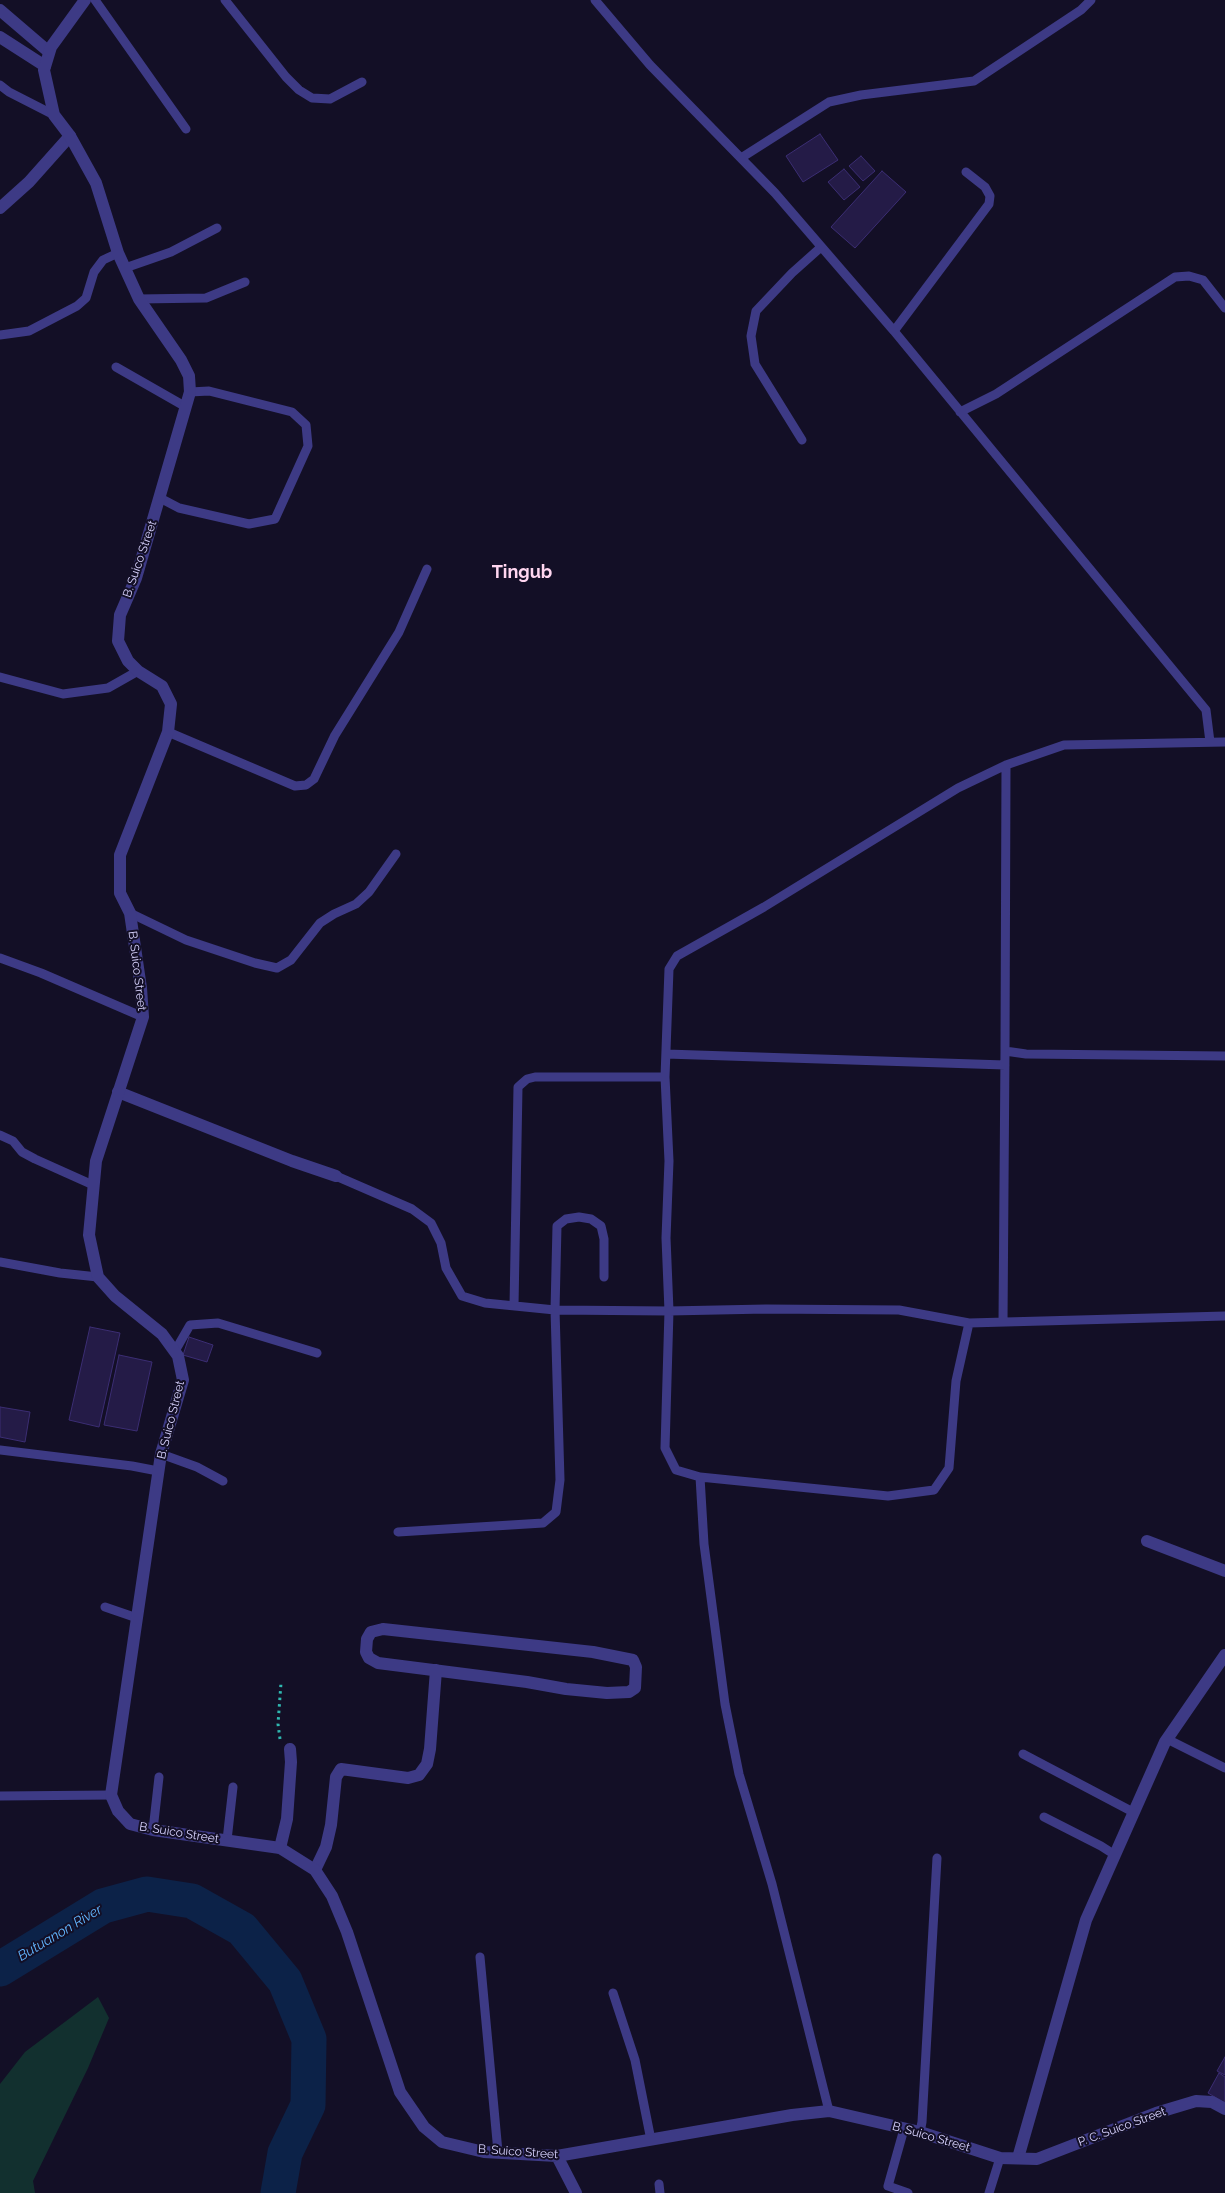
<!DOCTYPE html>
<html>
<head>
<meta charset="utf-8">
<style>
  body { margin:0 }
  canvas { display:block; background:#130f26 }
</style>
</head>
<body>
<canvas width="1225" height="2193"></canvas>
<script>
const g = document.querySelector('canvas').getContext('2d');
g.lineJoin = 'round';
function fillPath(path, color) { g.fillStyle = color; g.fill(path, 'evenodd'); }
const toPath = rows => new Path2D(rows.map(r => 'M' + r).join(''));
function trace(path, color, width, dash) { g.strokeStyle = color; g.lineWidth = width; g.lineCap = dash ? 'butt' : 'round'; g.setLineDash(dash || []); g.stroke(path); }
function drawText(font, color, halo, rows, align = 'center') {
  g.font = font + ' Raleway,sans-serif'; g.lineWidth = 4; g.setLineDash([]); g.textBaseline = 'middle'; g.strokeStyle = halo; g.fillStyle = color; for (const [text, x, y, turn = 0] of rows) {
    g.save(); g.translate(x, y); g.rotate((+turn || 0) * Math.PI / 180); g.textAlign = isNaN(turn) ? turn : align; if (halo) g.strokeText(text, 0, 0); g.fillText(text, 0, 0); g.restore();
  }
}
const green = toPath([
  [98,1997,109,2018,88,2068,33,2181,35,2193,0,2193,0,2084,25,2052]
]);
const river = toPath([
  [0,1969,103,1906,147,1894,192,1901,242,1929,285,1981,309,2039,308,2105,285,2153,278,2193]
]);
const building = toPath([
  [820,134,838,160,803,182,786,156,820,134],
  [861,156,875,171,863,181,849,166,861,156],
  [844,169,860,187,844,200,828,182,844,169],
  [882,171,906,192,855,248,831,227,882,171],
  [90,1327,120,1333,99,1427,69,1420,90,1327],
  [189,1337,213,1345,207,1362,183,1355,189,1337],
  [119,1355,152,1362,137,1431,104,1425,119,1355],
  [0,1407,30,1412,25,1442,0,1437,0,1407],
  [1225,2057,1225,2075,1217,2071,1225,2057],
  [1219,2073,1225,2077,1225,2103,1208,2093,1219,2073]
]);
const path = toPath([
  [280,1739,278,1724,281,1683]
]);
const service = toPath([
  [95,0,186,129],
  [225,0,286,77,299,90,312,98,330,99,362,82],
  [595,0,650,65,775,193,894,331,1206,710,1210,742],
  [0,85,9,92,54,115],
  [741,158,829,102,861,95,974,81,1081,10,1091,0],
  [125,268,171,252,217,228],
  [139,299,206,298,245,282],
  [894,331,989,204,990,196,985,187,966,172],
  [0,335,29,331,77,306,86,298,94,272,103,260,118,253],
  [116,367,186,407],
  [960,412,996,394,1175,277,1189,276,1203,280,1225,308],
  [802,440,755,364,751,336,756,311,792,273,820,248],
  [160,498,179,508,249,524,275,519,308,446,306,425,292,412,209,391,190,392],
  [0,677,63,694,108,688,138,671],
  [168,732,295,786,306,785,314,779,335,735,399,632,427,569],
  [1006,765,1005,1051,1026,1054,1225,1056],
  [130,913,186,940,255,963,277,968,291,960,320,923,334,914,356,904,369,892,396,854],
  [0,958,41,973,143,1017],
  [666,1054,1005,1065],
  [0,1135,13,1141,22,1152,35,1159,93,1185],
  [336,1176,412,1209,431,1223,441,1243,446,1268,462,1296,485,1303,555,1310,669,1311,766,1309,899,1310,969,1323,1225,1316],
  [0,1262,60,1273,98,1277],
  [514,1306,518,1087,527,1079,535,1077,665,1077],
  [1003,1322,1005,1051],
  [175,1351,190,1325,218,1323,317,1353],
  [0,1450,132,1466,158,1471],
  [161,1454,197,1467,223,1481],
  [700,1477,676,1470,665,1448,669,1311,666,1238,669,1161,665,1077,669,969,677,956,764,907,958,788,1006,765,1064,745,1225,742],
  [398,1532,543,1523,556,1512,560,1480,555,1310,557,1226,566,1219,579,1217,591,1219,601,1226,604,1239,604,1277],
  [105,1607,137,1618],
  [1167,1739,1225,1768],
  [1023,1754,1133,1812],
  [0,1796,111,1795],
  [1044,1817,1101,1846,1115,1855],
  [153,1830,159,1777],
  [227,1840,233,1787],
  [480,1957,498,2152],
  [613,1993,635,2060,651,2140],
  [829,2111,772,1884,739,1774,725,1704,704,1544,700,1477,888,1496,934,1490,949,1468,956,1381,969,1323],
  [904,2129,888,2186,908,2193],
  [920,2132,922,2122,937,1858],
  [659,2184,660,2193],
  [989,2193,1000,2158]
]);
const minor = toPath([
  [0,10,49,52],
  [0,37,45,66],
  [0,208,29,182,70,136],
  [118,1092,292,1161,336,1176],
  [1147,1541,1225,1571],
  [383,1629,593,1652,633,1660,636,1667,635,1688,629,1692,607,1693,566,1689,527,1682,378,1663,369,1658,366,1652,367,1639,371,1632,383,1629],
  [280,1848,287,1819,291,1762,290,1749],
  [315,1870,326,1847,331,1825,336,1777,341,1769,408,1778,419,1775,427,1764,430,1749,436,1670],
  [1018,2158,1086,1920,1165,1742,1225,1655]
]);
const tertiary = toPath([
  [85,0,51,47,44,70,54,115,70,136,96,183,118,253,139,299,181,360,189,376,190,392,136,578,120,615,118,641,128,661,138,671,162,686,171,704,168,732,120,855,120,893,130,913,141,988,143,1017,96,1161,89,1235,98,1277,115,1296,162,1334,178,1356,183,1380,161,1454,111,1795,118,1811,130,1824,153,1830,280,1848,315,1870,332,1896,347,1932,400,2092,424,2127,442,2142,484,2152,557,2156,792,2115,829,2111,920,2132,1000,2158,1037,2159,1156,2113,1196,2101,1212,2102,1225,2109],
  [557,2156,576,2193]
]);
const streetNames = [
  ["B. Suico Street",140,559,-71],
  ["B. Suico Street",137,971,83],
  ["B. Suico Street",171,1420,-76],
  ["B. Suico Street",179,1833,9],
  ["P. C. Suico Street",1122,2127,-20],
  ["B. Suico Street",931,2137,16],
  ["B. Suico Street",518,2152,4]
];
const waterNames = [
  ["Butuanon River",60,1933,-31]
];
const districtNames = [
  ["Tingub",522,573]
];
fillPath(green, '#12302f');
trace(river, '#0c2248', 35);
fillPath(building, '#241b47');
trace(building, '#3b2d73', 1);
trace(path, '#2fb8b0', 3, [2.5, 4]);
trace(service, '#3d3a85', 9);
trace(minor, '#3d3a85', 12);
trace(tertiary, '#3d3a85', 12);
drawText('12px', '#d9d4ff', '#130f26', streetNames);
drawText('italic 14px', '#62b6ff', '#130f26', waterNames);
drawText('bold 18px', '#ffd6f0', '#130f26', districtNames);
</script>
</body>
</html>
